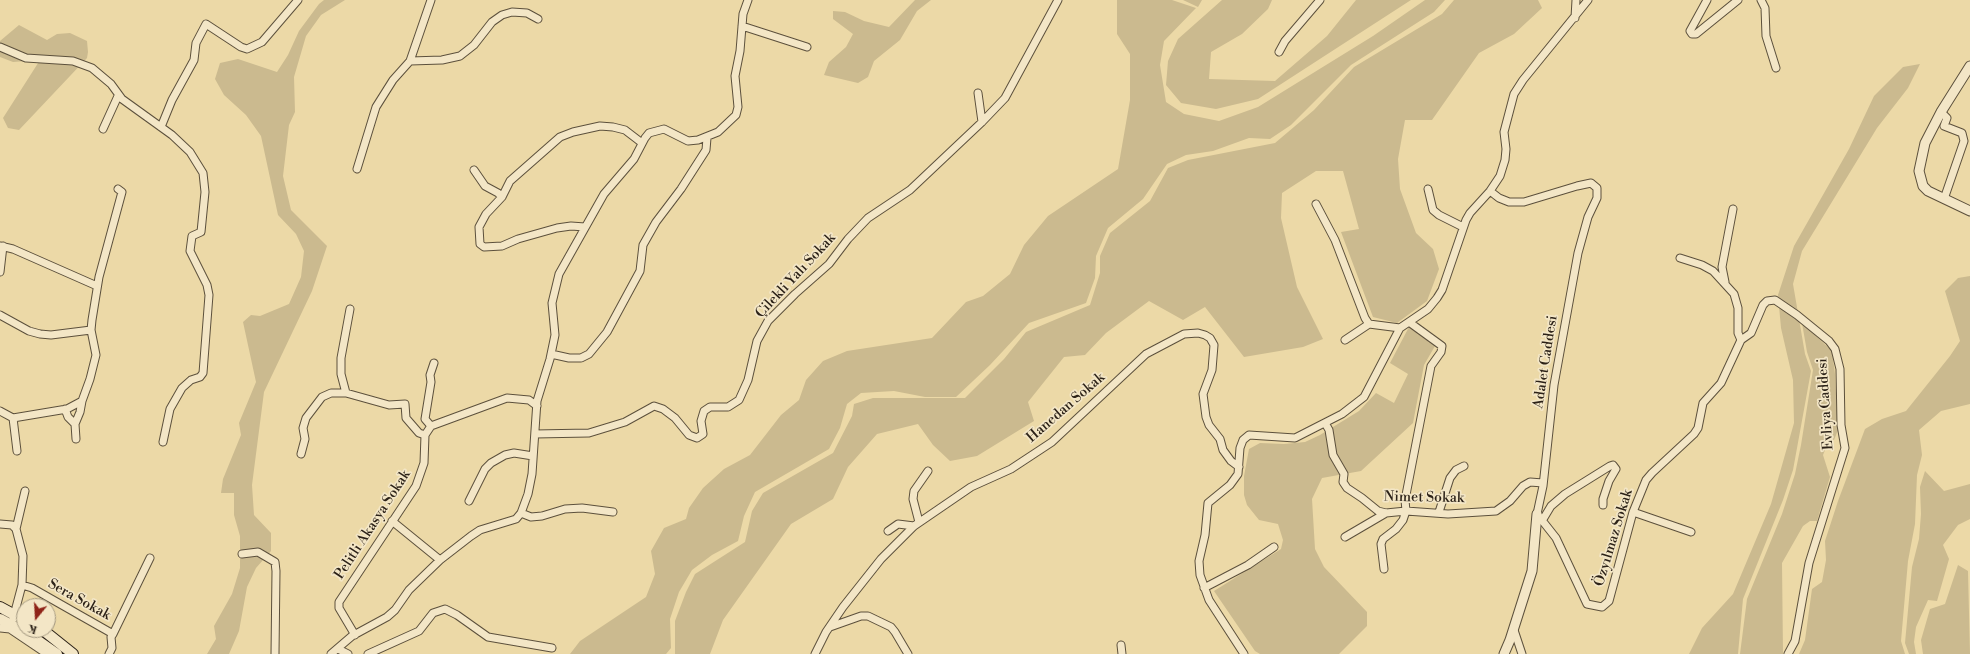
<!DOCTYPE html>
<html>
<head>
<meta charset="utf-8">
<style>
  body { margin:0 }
  #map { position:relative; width:1970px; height:654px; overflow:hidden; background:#ecd9a7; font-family:"Libre Bodoni",serif }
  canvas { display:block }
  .north { position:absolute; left:16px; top:598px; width:40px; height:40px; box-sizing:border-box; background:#f3e6c6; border:1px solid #a39880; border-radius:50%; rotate:198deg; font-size:11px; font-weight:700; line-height:16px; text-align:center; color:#2c2218 }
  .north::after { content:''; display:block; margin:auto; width:14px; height:18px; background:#8f2418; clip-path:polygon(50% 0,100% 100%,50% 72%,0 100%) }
</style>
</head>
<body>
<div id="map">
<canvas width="1970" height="654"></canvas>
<div class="north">K</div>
</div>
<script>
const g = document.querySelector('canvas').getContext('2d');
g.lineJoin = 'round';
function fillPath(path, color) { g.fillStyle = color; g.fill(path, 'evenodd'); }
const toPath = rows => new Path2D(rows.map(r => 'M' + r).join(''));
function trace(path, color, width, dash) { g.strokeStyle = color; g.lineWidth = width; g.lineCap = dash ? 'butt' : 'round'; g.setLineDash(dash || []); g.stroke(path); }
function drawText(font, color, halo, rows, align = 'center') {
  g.font = font + ' "Libre Bodoni",serif'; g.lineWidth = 3.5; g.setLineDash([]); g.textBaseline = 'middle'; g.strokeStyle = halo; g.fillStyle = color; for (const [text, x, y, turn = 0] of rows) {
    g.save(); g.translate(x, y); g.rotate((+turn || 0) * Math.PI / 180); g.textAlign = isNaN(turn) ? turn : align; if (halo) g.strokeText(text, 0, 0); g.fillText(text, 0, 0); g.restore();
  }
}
const green = toPath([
  [324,0,345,0,321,15,306,36,294,77,295,112,289,125,283,176,291,210,327,246,312,291,264,392,252,485,254,515,271,533,271,551,256,568,247,587,239,631,229,654,207,654,216,639,214,626,232,594,240,568,240,536,234,515,234,493,221,493,223,479,241,435,239,423,256,382,243,322,251,315,260,316,289,304,301,277,304,251,296,234,278,215,261,136,246,115,224,95,215,79,220,63,238,59,277,72,288,55,299,31,319,4],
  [915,0,931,0,917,11,900,40,874,61,868,77,858,83,824,75,829,62,846,47,853,34,833,19,833,11,845,12,864,21,889,27],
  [1117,0,1172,0,1196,8,1164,41,1160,65,1166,102,1184,114,1219,121,1258,107,1373,36,1425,0,1445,0,1434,12,1351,65,1291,125,1270,139,1249,138,1213,151,1186,155,1167,164,1143,199,1108,228,1096,256,1095,278,1086,303,1029,323,990,365,956,397,925,397,894,391,861,393,847,404,840,428,829,449,755,492,744,516,738,541,712,555,692,570,679,592,670,619,671,648,666,654,570,654,580,641,646,597,655,574,651,551,664,528,686,519,689,508,703,488,724,469,750,455,781,415,799,400,806,380,823,361,847,351,932,338,966,302,983,296,1010,274,1024,245,1048,216,1118,169,1130,100,1130,54,1117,34],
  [1183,0,1202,0,1198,7],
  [1222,0,1272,0,1268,9,1242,34,1211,52,1209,79,1275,81,1327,36,1356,0,1411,0,1258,99,1216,109,1181,103,1166,85,1168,61,1178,39],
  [1454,0,1538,0,1542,8,1514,34,1479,53,1432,120,1405,120,1398,159,1400,189,1416,233,1433,249,1439,269,1427,301,1397,323,1373,317,1341,232,1359,229,1343,171,1316,171,1282,193,1281,218,1297,287,1323,339,1303,347,1244,357,1205,307,1183,320,1149,301,1106,333,1085,355,1064,357,1028,402,1034,421,977,456,950,461,933,445,918,424,877,434,848,467,833,499,791,524,723,620,710,654,675,654,675,621,686,592,695,574,745,542,752,511,763,493,833,453,852,416,854,404,873,398,965,398,1004,359,1026,332,1090,305,1100,273,1100,256,1110,233,1150,201,1168,168,1188,160,1275,143,1314,110,1354,67,1442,14],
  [19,25,47,40,57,34,70,33,87,41,88,52,87,58,19,130,8,128,3,118,40,60,13,62,0,57,0,41],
  [1920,64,1908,88,1877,128,1802,251,1793,284,1805,354,1811,371,1793,470,1783,500,1743,599,1738,654,1689,654,1702,628,1733,594,1771,504,1794,423,1793,380,1781,328,1778,295,1794,246,1849,149,1874,96,1903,67],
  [1970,276,1970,404,1941,411,1919,430,1922,455,1917,475,1915,524,1908,561,1901,641,1905,654,1799,654,1805,640,1812,589,1822,582,1826,560,1825,541,1838,501,1865,429,1882,419,1906,411,1950,356,1960,341,1945,291,1958,278],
  [1802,323,1832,351,1835,374,1838,430,1834,440,1827,445,1823,455,1830,477,1817,521,1810,521,1803,526,1782,563,1783,654,1740,654,1747,599,1782,514,1795,474,1801,445,1813,370,1807,352],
  [1409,327,1435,346,1424,365,1413,423,1361,471,1322,478,1312,499,1315,549,1324,567,1367,612,1367,626,1339,654,1260,654,1255,651,1214,591,1281,549,1283,540,1278,524,1259,520,1247,505,1244,495,1244,476,1249,449,1260,443,1284,444,1305,442,1320,435,1359,411,1376,393,1394,403,1408,374,1390,363],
  [1925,471,1944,491,1970,484,1970,519,1958,525,1943,545,1949,559,1937,601,1928,600,1916,627,1914,642,1916,654,1909,654,1905,643,1912,567,1919,539,1921,514,1920,487],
  [1958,565,1968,571,1970,654,1923,654,1921,640,1930,609,1945,604]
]);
const minor = toPath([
  [1707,0,1690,31,1692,34,1696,34,1738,0],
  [1761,0,1765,8,1766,36,1776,68],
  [1575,18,1576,0],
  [742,26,807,47],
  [0,47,26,58,73,61,92,68,111,84,122,99,172,135,190,152,203,173,205,192,201,232,192,236,190,251,207,285,209,295,203,373,200,377,191,380,182,388,170,409,163,442],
  [1279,52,1285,41,1320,0],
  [410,61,442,60,460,56,474,45,492,22,502,15,512,12,527,13,538,19],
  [978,93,982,122],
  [1941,112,1947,118,1944,126,1962,133,1964,141,1944,199],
  [161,127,172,100,194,60,196,43,206,24,241,47,247,49,262,42,298,0],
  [103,129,118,96],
  [357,169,376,107,393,80,410,61,431,0],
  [474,170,485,186,498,193,502,197,486,214,479,227,480,244,484,247,502,246,518,239,557,228,571,226,585,227],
  [1428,189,1433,210,1439,215,1463,227],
  [1490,191,1499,198,1509,202,1524,202,1577,186,1591,183,1597,188,1597,198,1588,217,1578,253,1554,385,1543,486,1537,514,1556,538,1587,604,1602,607,1609,601,1633,512,1646,480,1652,473,1694,434,1698,428,1703,403,1721,383,1741,340],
  [502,197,510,181,560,137,573,132,600,126,613,127,625,130,642,143],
  [1316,204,1335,240,1365,318,1369,324,1400,328],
  [0,246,13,249,97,286],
  [1680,258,1702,265,1713,271,1734,294,1738,308,1738,333,1741,340],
  [0,272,3,246],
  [1725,282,1722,267,1733,209],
  [0,315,29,331,40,334,51,335,91,330],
  [1345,340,1369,324],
  [1741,340,1751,333,1763,305,1767,301,1775,300,1797,315,1829,341,1835,349,1840,369,1841,425,1845,448,1809,563,1795,641,1788,654],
  [551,354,569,358,581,358,589,354,607,332,640,271,643,245,656,222,681,189,706,150,707,138],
  [434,363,430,375,431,382,425,419,431,426,507,398,529,400,537,406],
  [346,393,341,374,341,358,350,309],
  [65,409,68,417,75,424,80,412,82,401],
  [0,411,13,418],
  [1325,423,1329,430,1333,455,1344,474,1343,482,1347,488,1362,498,1378,511,1386,513,1406,511,1448,514,1496,511,1510,501,1523,486,1530,482,1543,483],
  [75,424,76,439],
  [535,434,589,433,625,422,654,406,663,409,675,418,689,435,697,438,703,434,701,421,704,411,710,407,728,407,739,400,748,380,757,341,768,321,795,294,829,264,848,239,868,218,910,190,982,122,1005,98,1058,0],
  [17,451,13,418,67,409,82,401,90,379,96,355,91,330,92,320,99,277,122,192,118,189],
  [301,454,305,439,303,428,306,418,322,397,331,393,346,393,389,405,405,404,406,418,419,433,425,435],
  [469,501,485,469,491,463,505,455,514,453,533,456],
  [1439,512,1450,478,1456,470,1464,466],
  [1633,512,1691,532],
  [521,513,531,517,542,516,565,509,582,508,613,512],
  [392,521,440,560],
  [1542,521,1551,506,1565,494,1610,466,1613,465,1616,469,1609,481,1603,499,1603,505],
  [919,522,913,499,914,491,928,471],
  [0,524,12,525,16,529,23,556,22,585,13,619],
  [16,529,25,491],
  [888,531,898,524,914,526],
  [1345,537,1386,513],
  [242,554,258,552,275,562,276,571,275,654],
  [1384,569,1381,544,1383,539,1396,529,1403,520,1406,511,1405,500,1431,366,1441,352,1442,346,1409,322],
  [22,585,32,588,113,634,150,558],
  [1204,588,1248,565,1274,547],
  [830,627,861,616,868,616,891,627,895,632,908,654],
  [0,628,10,629,47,654],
  [1514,630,1522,654],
  [355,635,339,608,339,602,416,486,424,463,425,435,431,426],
  [1121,645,1122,654],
  [338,649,348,654],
  [109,654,112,648,111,637,113,634],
  [331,654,352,636,387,617,395,610,409,590,440,560,471,536,480,530,516,519,521,513,528,494,532,474,537,401,550,359,555,335,552,303,559,274,604,194,634,159,645,138,649,133,664,129,688,141,698,140,718,132,736,115,738,107,735,76,740,51,743,14,748,0],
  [368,654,419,631,433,613,445,609,457,615,488,637,552,648],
  [815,654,826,632,843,607,881,559,914,526,971,487,1011,469,1052,442,1146,354,1184,334,1198,333,1205,335,1210,338,1214,345,1212,370,1203,394,1206,417,1209,425,1220,439,1223,450,1231,461,1239,467],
  [1244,654,1209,600,1200,575,1199,561,1205,535,1208,503,1230,485,1238,474,1240,448,1243,440,1249,435,1295,438,1342,414,1364,397,1400,328,1428,309,1437,298,1442,290,1466,220,1470,213,1490,191,1500,176,1505,160,1506,149,1504,132,1514,94,1523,80,1588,0]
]);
const tertiary = toPath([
  [1970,66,1941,112,1925,143,1919,171,1923,186,1928,191,1970,211],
  [1504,654,1510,640,1532,571,1537,514]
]);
const secondary = toPath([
  [0,607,24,620],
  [0,619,30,635,57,654],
  [43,630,73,654]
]);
const streetNames = [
  ["Çilekli Yalı Sokak",796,276,-47],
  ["Adalet Caddesi",1546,362,-81],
  ["Evliya Caddesi",1826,404,-94],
  ["Hanedan Sokak",1066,408,-41],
  ["Nimet Sokak",1424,498,1],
  ["Pelitli Akasya Sokak",373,525,-57],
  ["Özyılmaz Sokak",1614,538,-73],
  ["Sera Sokak",79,600,29]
];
fillPath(green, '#cbba8f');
trace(minor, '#5c503c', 9);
trace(tertiary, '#5c503c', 11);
trace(secondary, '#2c2218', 12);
trace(minor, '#f3e6c6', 7);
trace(tertiary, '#f3e6c6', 9);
trace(secondary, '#f3e6c6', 10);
drawText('14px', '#2c2218', '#f3e6c6', streetNames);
</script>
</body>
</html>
